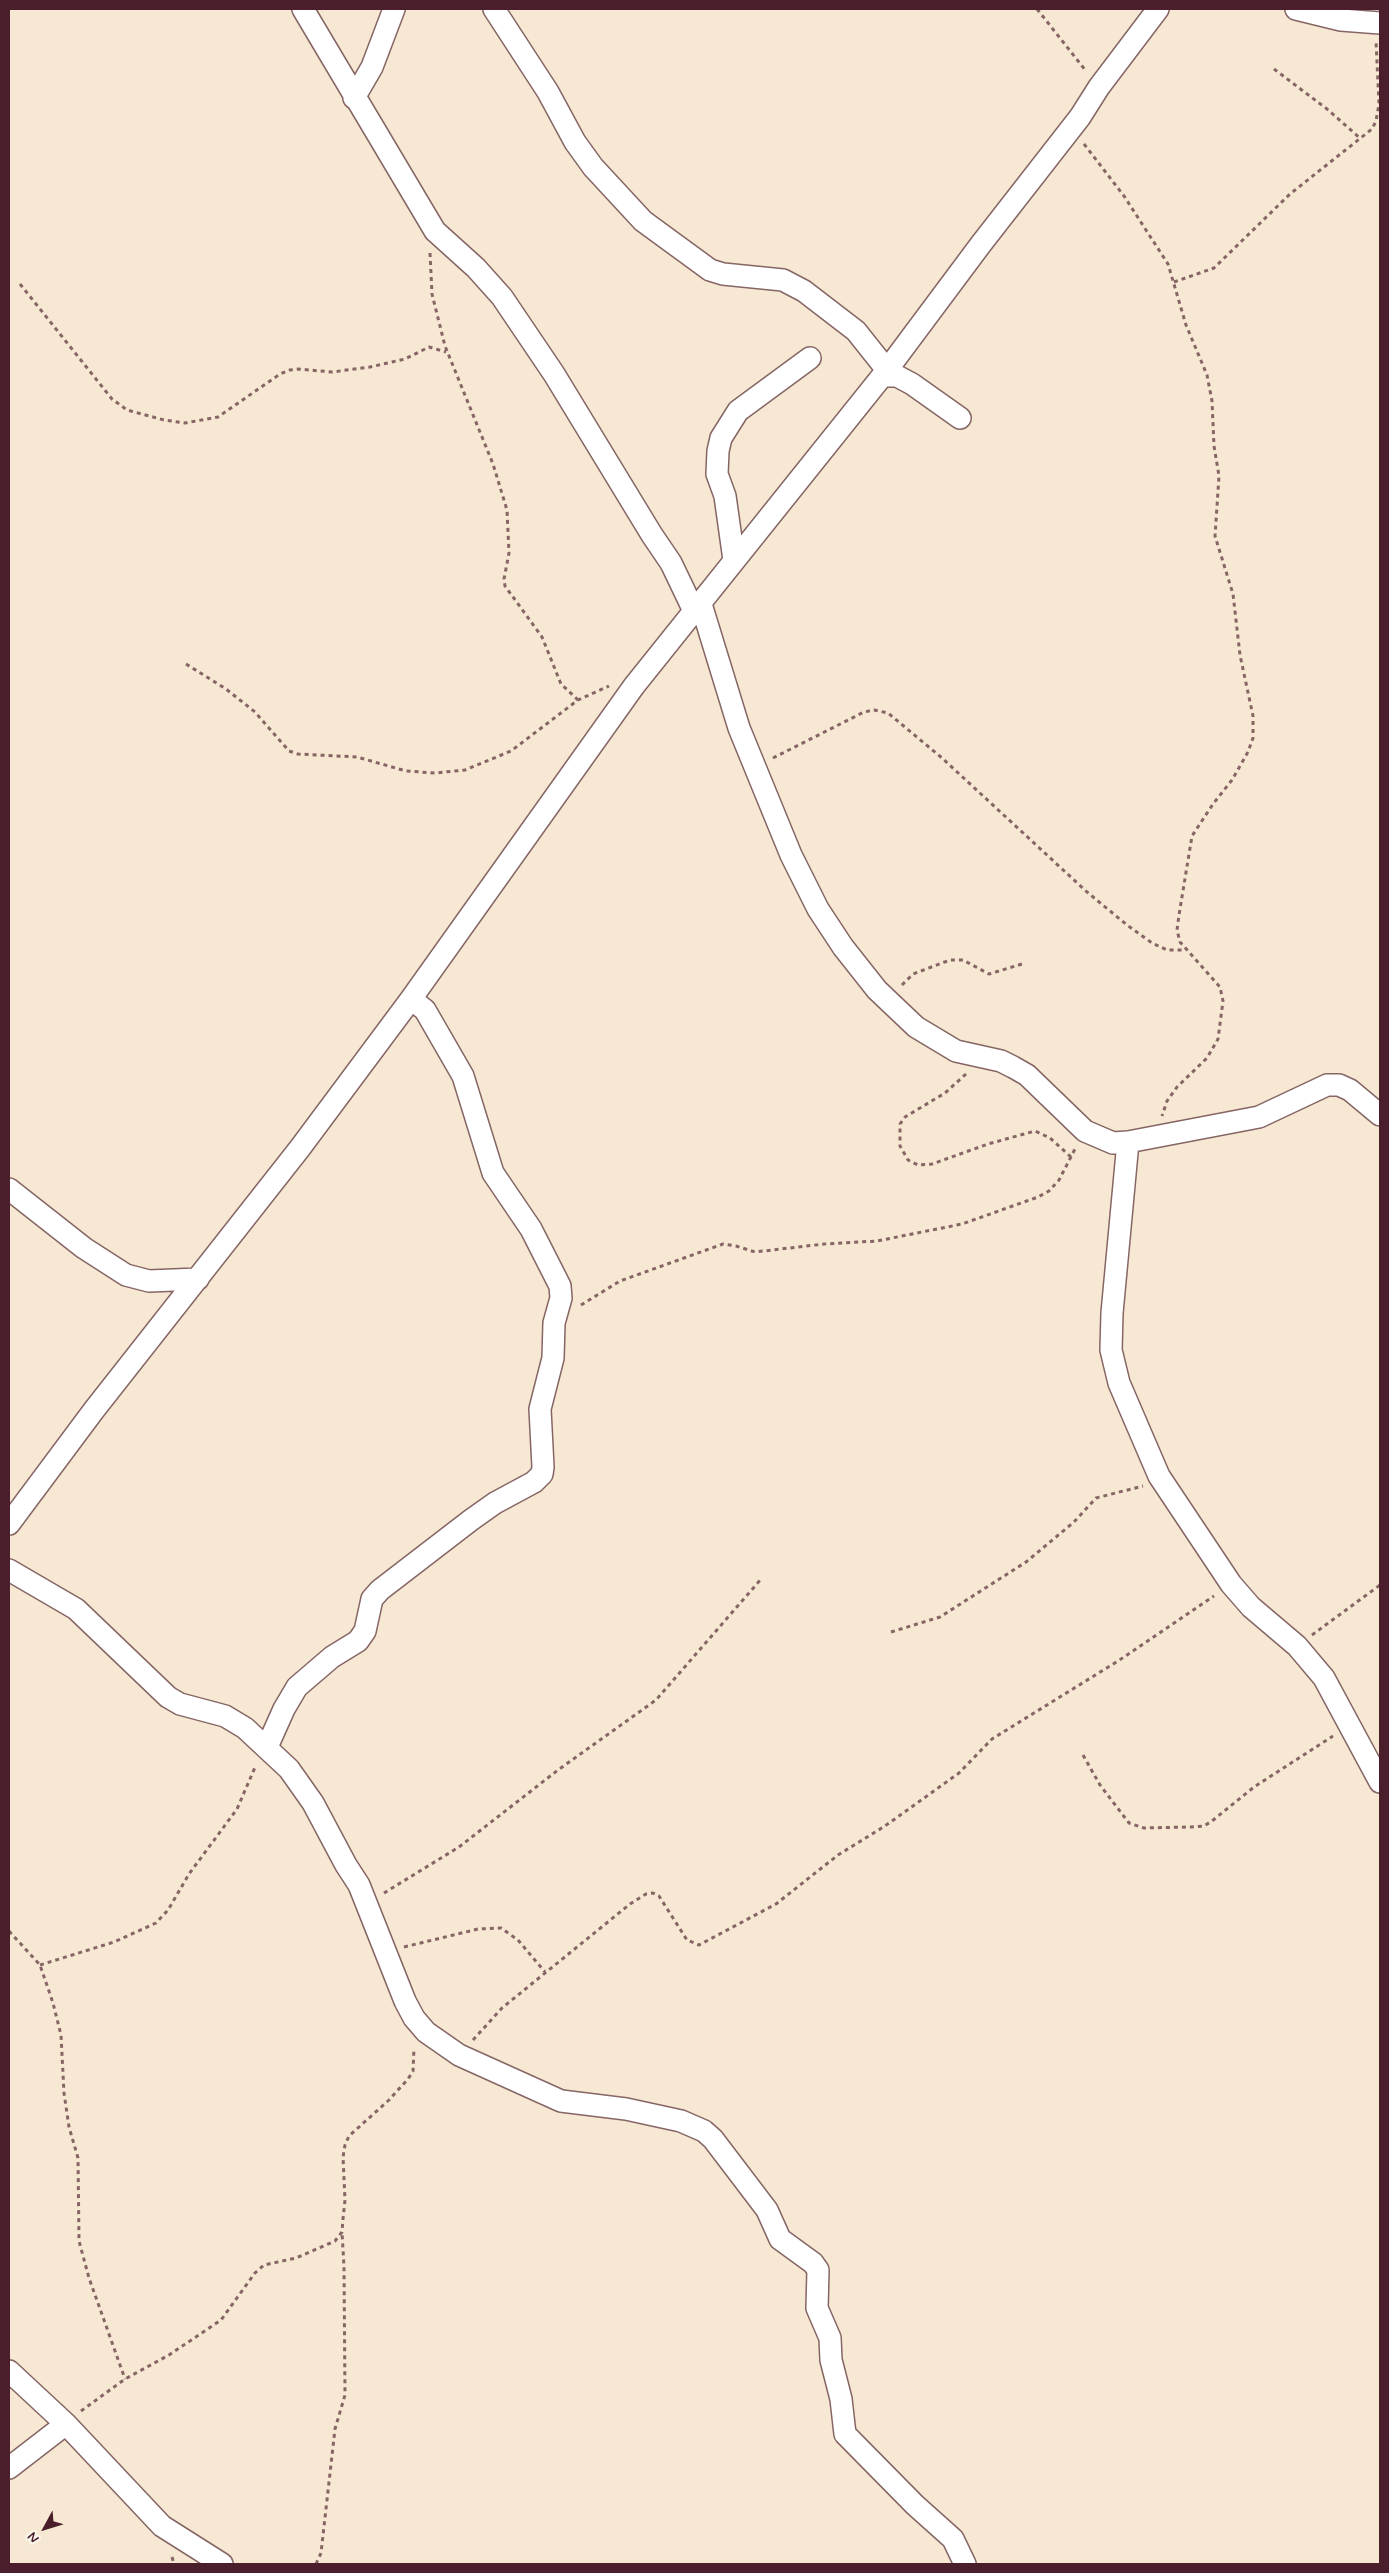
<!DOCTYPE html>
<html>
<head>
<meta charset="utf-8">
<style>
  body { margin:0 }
  #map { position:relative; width:1389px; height:2573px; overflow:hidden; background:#f6e8d2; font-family:Mynerve,sans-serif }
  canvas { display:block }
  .frame { position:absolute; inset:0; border:10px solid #4a1f2b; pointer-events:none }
  .north { position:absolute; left:20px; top:2503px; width:50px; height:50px; -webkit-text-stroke:4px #fbf7ec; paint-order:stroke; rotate:231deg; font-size:14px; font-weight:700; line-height:20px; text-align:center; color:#4a1f2b }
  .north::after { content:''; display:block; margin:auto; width:18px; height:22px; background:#4a1f2b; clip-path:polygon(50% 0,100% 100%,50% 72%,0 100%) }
</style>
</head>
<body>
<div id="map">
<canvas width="1389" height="2573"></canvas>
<div class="frame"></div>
<div class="north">N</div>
</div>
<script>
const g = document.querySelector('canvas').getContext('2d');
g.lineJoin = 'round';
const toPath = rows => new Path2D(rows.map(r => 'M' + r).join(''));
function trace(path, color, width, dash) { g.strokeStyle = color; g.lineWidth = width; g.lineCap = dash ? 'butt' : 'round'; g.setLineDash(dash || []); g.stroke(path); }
const path = toPath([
  [1037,9,1086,71],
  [1274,69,1327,109,1361,139],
  [1084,144,1124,196,1168,264,1186,325,1207,375,1212,401,1214,446,1219,476,1215,536,1233,594,1240,655,1253,716,1253,738,1248,752,1232,780,1213,804,1192,836,1179,915,1177,930,1180,942,1220,987,1223,1001,1218,1039,1207,1058,1177,1087,1167,1101,1162,1116],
  [430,253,432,294,445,346,493,464,507,510,509,553,504,579,505,586,542,637,561,684,578,700],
  [1174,282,1214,268,1290,194,1372,129,1376,121,1379,104,1376,41],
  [20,284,112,399,127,410,164,420,185,423,218,417,280,374,290,370,298,369,332,372,370,367,405,359,429,347,446,352],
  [186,664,226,689,255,712,289,751,298,754,357,757,406,771,435,773,465,770,511,751,578,700,609,686],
  [773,758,864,712,874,710,888,713,942,758,1087,892,1127,925,1152,943,1167,950,1185,950],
  [902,985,913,974,950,960,963,960,989,974,1022,964],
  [966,1074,945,1093,905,1117,900,1124,900,1146,908,1160,918,1165,932,1164,988,1144,1035,1131,1050,1138,1071,1157],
  [581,1305,620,1281,723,1244,736,1246,755,1252,824,1244,877,1241,962,1224,1038,1197,1049,1191,1059,1180,1075,1149],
  [891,1632,940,1617,1026,1562,1074,1522,1096,1498,1143,1486],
  [1312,1635,1380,1585],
  [1083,1755,1100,1785,1129,1823,1144,1828,1191,1827,1204,1826,1212,1821,1254,1787,1333,1736],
  [384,1893,459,1847,558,1770,656,1700,762,1578],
  [9,1931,40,1965,53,2003,61,2035,64,2093,69,2127,78,2158,79,2241,89,2278,125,2379],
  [404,1947,478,1929,501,1928,518,1940,545,1972],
  [40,1965,114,1942,156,1923,168,1910,189,1874,237,1809,256,1765],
  [473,2040,502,2008,630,1904,646,1894,653,1893,659,1896,687,1940,699,1945,776,1904,838,1855,885,1826,959,1773,992,1739,1118,1661,1214,1596],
  [81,2411,125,2379,169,2355,221,2320,255,2273,264,2265,296,2258,335,2241,342,2232,343,2219,345,2200,343,2157,345,2145,349,2136,389,2100,408,2079,413,2071,414,2048],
  [172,2557,174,2564],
  [316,2564,321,2553,335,2429,345,2395,344,2267,342,2232]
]);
const minor = toPath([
  [303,9,435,231,476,268,502,297,554,374,652,535,671,563,694,611],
  [494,9,548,92,575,142,593,167,643,221,710,270,723,274,783,280,804,291,856,331,887,370],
  [1296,9,1341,20,1380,23],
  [354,98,372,67,394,9],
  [882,376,897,376,912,384,960,418],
  [734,560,725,496,717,474,718,451,721,438,738,411,810,358],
  [701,604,739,728,791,855,818,909,843,947,877,990,916,1027,956,1051,1001,1061,1013,1067,1027,1075,1085,1131,1113,1143,1128,1142,1259,1117,1327,1085,1339,1085,1350,1090,1380,1115],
  [1128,1142,1112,1313,1111,1350,1119,1383,1159,1476,1231,1584,1251,1607,1297,1646,1324,1678,1380,1782],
  [9,1189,84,1248,126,1275,149,1281,198,1279],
  [9,1524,94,1410,300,1148,411,999,634,686,887,370,981,244,1080,117,1099,87,1158,9],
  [9,1570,76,1609,168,1697,180,1704,225,1716,245,1728,289,1769,313,1803,346,1865,359,1885,405,2001,414,2018,426,2032,459,2055,561,2101,626,2109,681,2121,704,2131,713,2139,767,2210,780,2239,813,2263,818,2270,817,2308,830,2338,831,2360,841,2399,845,2434,915,2505,953,2539,965,2564],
  [267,1747,284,1709,297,1687,332,1657,358,1641,365,1631,372,1599,380,1590,471,1520,495,1503,534,1482,542,1474,543,1467,540,1409,553,1358,554,1323,561,1298,560,1286,531,1229,493,1173,463,1076,425,1010,411,999],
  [9,2371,66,2424,162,2526,222,2564],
  [9,2468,66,2424]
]);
trace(minor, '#866565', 24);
trace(path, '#866565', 3, [4, 4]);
trace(minor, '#fff', 21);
</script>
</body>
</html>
